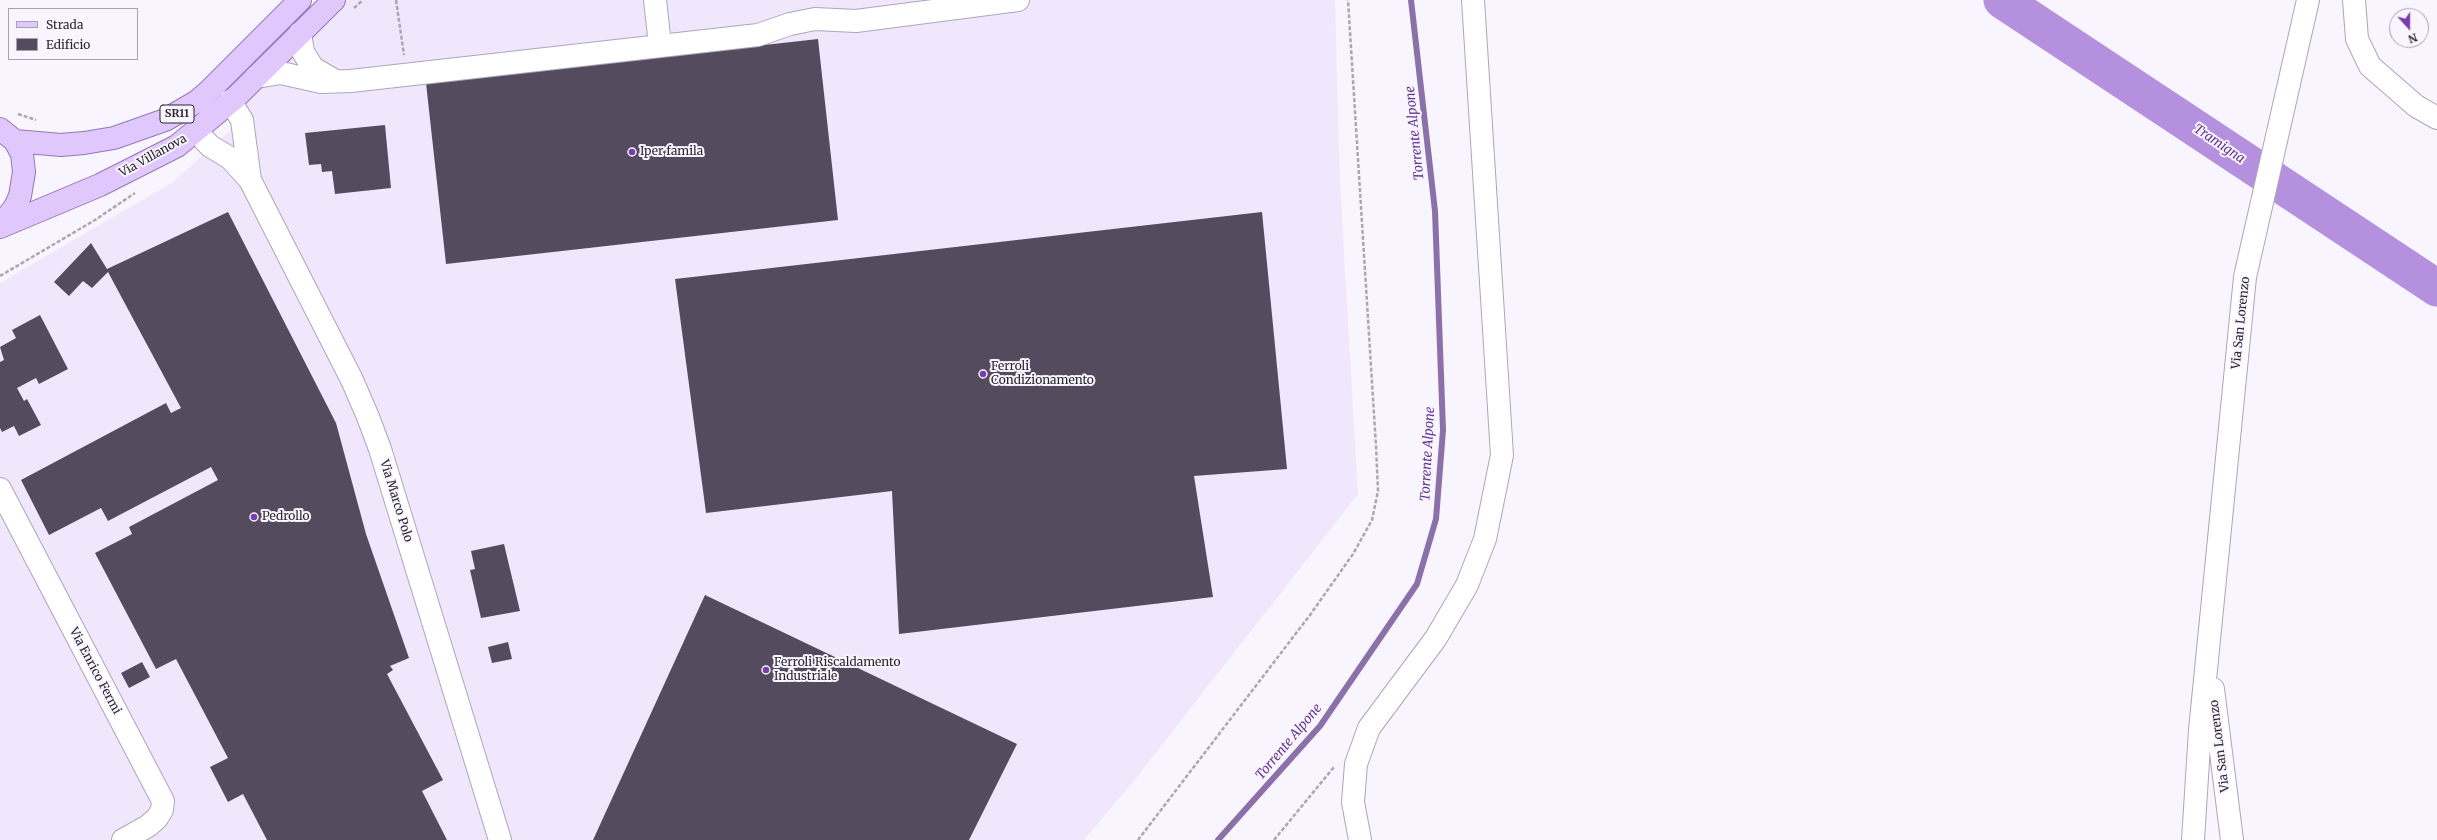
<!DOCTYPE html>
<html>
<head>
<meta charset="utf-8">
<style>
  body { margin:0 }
  #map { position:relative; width:2437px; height:840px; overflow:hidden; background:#f9f5fe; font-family:Merriweather,serif }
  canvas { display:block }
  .legend { position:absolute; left:8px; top:8px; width:130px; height:52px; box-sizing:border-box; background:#f9f5fe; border:1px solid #a6a3ab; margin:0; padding:5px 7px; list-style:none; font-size:12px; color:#2a272f }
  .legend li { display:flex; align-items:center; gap:8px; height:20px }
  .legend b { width:20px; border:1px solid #a6a3ab }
  .north { position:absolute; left:2389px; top:8px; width:40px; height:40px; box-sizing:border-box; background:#f9f5fe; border:1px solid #a6a3ab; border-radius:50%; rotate:159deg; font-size:11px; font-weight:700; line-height:16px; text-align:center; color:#2a272f }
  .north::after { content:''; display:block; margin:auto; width:14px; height:18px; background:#783bb0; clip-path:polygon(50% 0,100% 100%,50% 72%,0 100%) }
</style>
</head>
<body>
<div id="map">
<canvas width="2437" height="840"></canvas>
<ul class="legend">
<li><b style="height:5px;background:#e0c8fd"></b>Strada</li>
<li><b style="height:11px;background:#544c5e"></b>Edificio</li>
</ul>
<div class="north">N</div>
</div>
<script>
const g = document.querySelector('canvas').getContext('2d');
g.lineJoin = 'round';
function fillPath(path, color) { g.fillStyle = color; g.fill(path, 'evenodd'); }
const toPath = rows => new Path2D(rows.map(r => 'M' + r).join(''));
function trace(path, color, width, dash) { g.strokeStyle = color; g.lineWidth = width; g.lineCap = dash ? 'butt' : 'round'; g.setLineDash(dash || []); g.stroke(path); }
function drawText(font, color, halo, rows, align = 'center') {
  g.font = font + ' Merriweather,serif'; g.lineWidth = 4; g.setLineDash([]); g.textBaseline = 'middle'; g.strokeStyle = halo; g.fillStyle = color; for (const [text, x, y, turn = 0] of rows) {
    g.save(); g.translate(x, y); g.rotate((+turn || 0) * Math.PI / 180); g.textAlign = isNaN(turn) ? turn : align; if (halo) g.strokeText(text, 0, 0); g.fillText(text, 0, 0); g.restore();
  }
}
const built = toPath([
  [348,0,1335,0,1340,184,1358,494,1133,782,1084,840,0,840,0,283,173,182,243,119,239,104]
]);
const stream = toPath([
  [1218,840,1320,726,1417,584,1436,519,1443,430,1435,211,1411,0]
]);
const river = toPath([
  [2002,0,2437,288]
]);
const building = toPath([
  [818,39,838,220,446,264,426,83],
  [385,125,391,188,335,194,332,171,322,172,321,164,309,165,305,133],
  [228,212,336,423,366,534,409,658,390,666,393,670,387,674,443,780,422,791,447,840,267,840,243,794,228,802,210,767,228,758,176,659,156,669,95,553,132,534,129,527,218,480,211,467,108,521,101,508,49,535,21,480,166,403,171,413,181,408,108,272,92,288,83,281,69,296,54,282,91,243,107,269],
  [1262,212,1287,469,1194,476,1213,597,899,634,892,491,706,513,675,279],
  [40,315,68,369,39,384,36,378,17,388,24,401,27,399,41,425,19,436,14,426,2,432,0,428,0,362,4,360,0,347,16,338,12,330],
  [504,544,520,611,481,618,470,570,475,569,471,551],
  [705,595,1017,744,969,840,593,840],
  [508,642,512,659,492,663,488,647],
  [142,662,150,677,129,688,121,673]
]);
const path = toPath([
  [396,0,404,55],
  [354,8,363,0],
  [18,114,36,120],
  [0,276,95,220,135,193],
  [1138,840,1310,615,1353,554,1372,520,1378,491,1376,446,1348,0],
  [1274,840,1334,767]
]);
const minor = toPath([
  [655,0,660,45],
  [2354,0,2357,39,2370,66,2416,106,2437,118],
  [300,33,303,52,313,68,332,79],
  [256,77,281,73,321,82,351,81,758,35,790,24,815,19,856,21,1018,0],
  [230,101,242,120,250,180],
  [196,131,210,146,230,158,250,180,352,380,368,417,380,449,500,840],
  [0,489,163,801,162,810,157,818,148,826,123,840],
  [2213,689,2232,840],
  [1360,840,1353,802,1356,764,1369,728,1436,638,1467,585,1485,539,1502,455,1473,0],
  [2193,840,2200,730,2245,277,2308,0]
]);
const major = toPath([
  [0,129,15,141,22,154,24,172,20,196,15,207,1,225],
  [15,141,61,145,84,143,114,138,165,120,196,102,210,90,300,0],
  [0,227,100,185,177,146,235,98,334,0]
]);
const markers = [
  [632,152,4,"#783bb0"],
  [983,374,4,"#783bb0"],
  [254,517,4,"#783bb0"],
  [766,670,4,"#783bb0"]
];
const shields = [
  [177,114,34]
];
const shieldNames = [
  ["SR11",177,114]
];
const poiNames = [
  ["Iper famila",640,152],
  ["Ferroli",991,367],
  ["Condizionamento",991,381],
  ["Pedrollo",262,517],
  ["Ferroli Riscaldamento",774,663],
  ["Industriale",774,677]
];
const streetNames = [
  ["Via Villanova",153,156,-29],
  ["Via San Lorenzo",2241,323,-84],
  ["Via Marco Polo",396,501,73],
  ["Via Enrico Fermi",95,671,62],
  ["Via San Lorenzo",2220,746,-97]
];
const waterNames = [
  ["Torrente Alpone",1415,133,-96],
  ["Tramigna",2219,144,34],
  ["Torrente Alpone",1428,454,-87],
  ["Torrente Alpone",1289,742,-50]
];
fillPath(built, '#f0e7fd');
trace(stream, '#8b70aa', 6);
trace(river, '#b490df', 37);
fillPath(building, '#544c5e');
trace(minor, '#ada5b9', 24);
trace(major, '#9378b4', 24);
trace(path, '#aba7b0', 2.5, [4, 2]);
trace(minor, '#fff', 22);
trace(major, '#e0c8fd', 22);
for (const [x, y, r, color] of markers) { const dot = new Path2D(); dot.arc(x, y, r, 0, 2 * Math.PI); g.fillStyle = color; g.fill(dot); trace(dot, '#f9f5fe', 1.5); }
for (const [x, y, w] of shields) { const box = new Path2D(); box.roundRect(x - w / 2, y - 9, w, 18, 3); g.fillStyle = '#f9f5fe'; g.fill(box); trace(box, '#2a272f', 1); }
drawText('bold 11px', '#2a272f', null, shieldNames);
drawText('12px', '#2a272f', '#f9f5fe', poiNames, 'left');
drawText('12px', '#2a272f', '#f9f5fe', streetNames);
drawText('italic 13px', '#633490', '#f9f5fe', waterNames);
</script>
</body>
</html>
